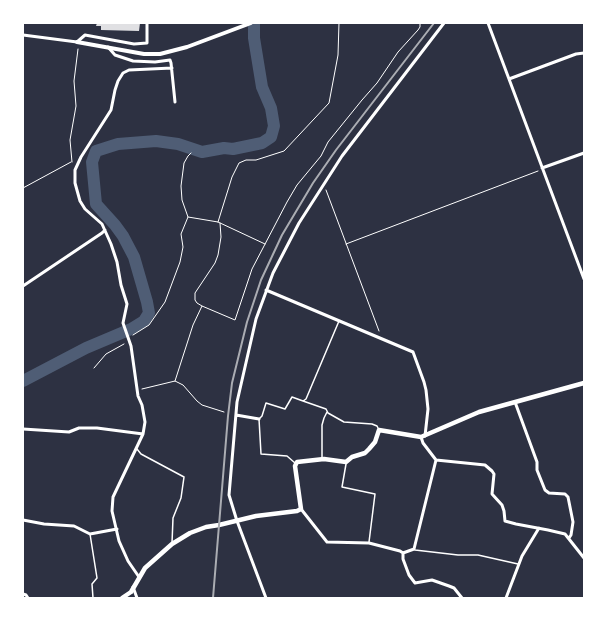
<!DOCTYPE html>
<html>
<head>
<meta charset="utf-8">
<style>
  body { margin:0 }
  #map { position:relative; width:607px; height:621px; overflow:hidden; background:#2d3142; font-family:Karla,sans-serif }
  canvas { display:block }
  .frame { position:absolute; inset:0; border:24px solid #fff; pointer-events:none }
</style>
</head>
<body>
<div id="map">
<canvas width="607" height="621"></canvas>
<div class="frame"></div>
</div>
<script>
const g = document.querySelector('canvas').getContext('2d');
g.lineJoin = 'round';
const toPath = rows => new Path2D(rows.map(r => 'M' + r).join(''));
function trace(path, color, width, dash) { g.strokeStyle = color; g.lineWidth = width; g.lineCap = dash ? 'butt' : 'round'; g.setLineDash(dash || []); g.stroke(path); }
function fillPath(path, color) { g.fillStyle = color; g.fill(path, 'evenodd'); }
const river = toPath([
  [23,381,86,348,131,329,144,321,149,313,147,302,134,257,123,236,115,225,96,204,92,162,96,151,118,144,156,141,178,144,202,152,224,148,233,149,262,143,271,137,274,126,271,108,262,87,254,38,254,23]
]);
const building = toPath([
  [97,23,140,23,139,31,101,30,101,26,96,26]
]);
const path = toPath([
  [72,162,70,140,76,106,74,81,78,49],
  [23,188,71,162],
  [326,190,379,331],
  [188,217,218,222,265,244],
  [218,222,232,177,239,163,246,160,256,160,284,151,329,103,338,55,339,23],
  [346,244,538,171],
  [202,306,197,303,195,300,195,293,215,263,218,255,221,237,220,223],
  [133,335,149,325,165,302,180,262,183,247,181,234,188,217,182,200,181,186,184,163,188,156,191,153],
  [94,368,106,354,124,344],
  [175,381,193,325,202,306,235,320,252,269,287,202,297,185,321,156,328,142,362,100,377,83,398,52,418,30,420,27,420,23],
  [142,389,175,381,183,385,197,401,202,405,224,412]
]);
const service = toPath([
  [339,321,306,399,303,401,326,409,328,413,344,422,372,424,377,426,379,430],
  [137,449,141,454,184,477,181,498,173,518,172,543],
  [322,458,322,425,324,418,327,412],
  [295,463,287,456,261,454,259,419,262,416,266,403,285,409,292,397,303,401],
  [346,464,342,487,375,494,369,542],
  [90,534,97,578,92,584,93,598],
  [414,549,415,550,458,555,478,555,518,564]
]);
const minor = toPath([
  [488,23,584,279],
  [23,35,77,42,85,35,134,44,147,43,147,23],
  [108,47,115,55,133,61,155,62,170,60,171,63,175,102],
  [509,79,576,54,584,53],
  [542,168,584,153],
  [23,286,102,233,105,230],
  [266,290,413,352,424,382,426,390,428,409,425,436],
  [515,402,537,462,537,470,545,490,549,493,565,494,568,497,573,522,571,535,569,538],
  [236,415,259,419],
  [23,429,69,432,79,428,97,428,143,434],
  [436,460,485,465,492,471,494,474,492,494,502,505,504,511,505,521,516,524,548,530,565,534,584,558],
  [301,509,327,542,369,543,400,551,403,553,414,549,436,460,423,443,421,437],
  [23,520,44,524,74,526,90,534,117,529],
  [403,553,403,559,409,575,415,583,432,580,449,586,454,588,462,598],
  [139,577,128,561,119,541,112,511,113,497,143,434,145,422,142,405,138,396,131,346,123,323,127,304,121,285,117,262,111,244,102,224,85,209,80,201,75,183,75,170,81,157,111,110,115,90,118,81,123,73,129,70,172,68],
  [133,587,137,598],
  [23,594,26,595,28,598],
  [266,598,237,521,229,495,237,402,256,319,273,273,299,223,342,156,444,23],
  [506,598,522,556,539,528]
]);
const tertiary = toPath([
  [77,42,144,54,160,54,187,47,251,23]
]);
const secondary = toPath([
  [122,598,131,592,145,568,172,544,190,533,206,527,219,525,256,516,297,511,301,509,295,466,297,462,324,459,346,462,352,457,365,453,369,449,375,442,379,430,421,437,479,412,584,383]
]);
const rail = toPath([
  [213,598,228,416,232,383,247,322,261,280,282,235,313,183,336,150,434,23]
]);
trace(river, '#4f5d75', 12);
fillPath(building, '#e0e0e3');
trace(path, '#fff', 1);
trace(service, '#fff', 1.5);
trace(minor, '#fff', 3);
trace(tertiary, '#fff', 4);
trace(secondary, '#fff', 4.5);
trace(rail, '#abadb3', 2);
</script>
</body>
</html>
